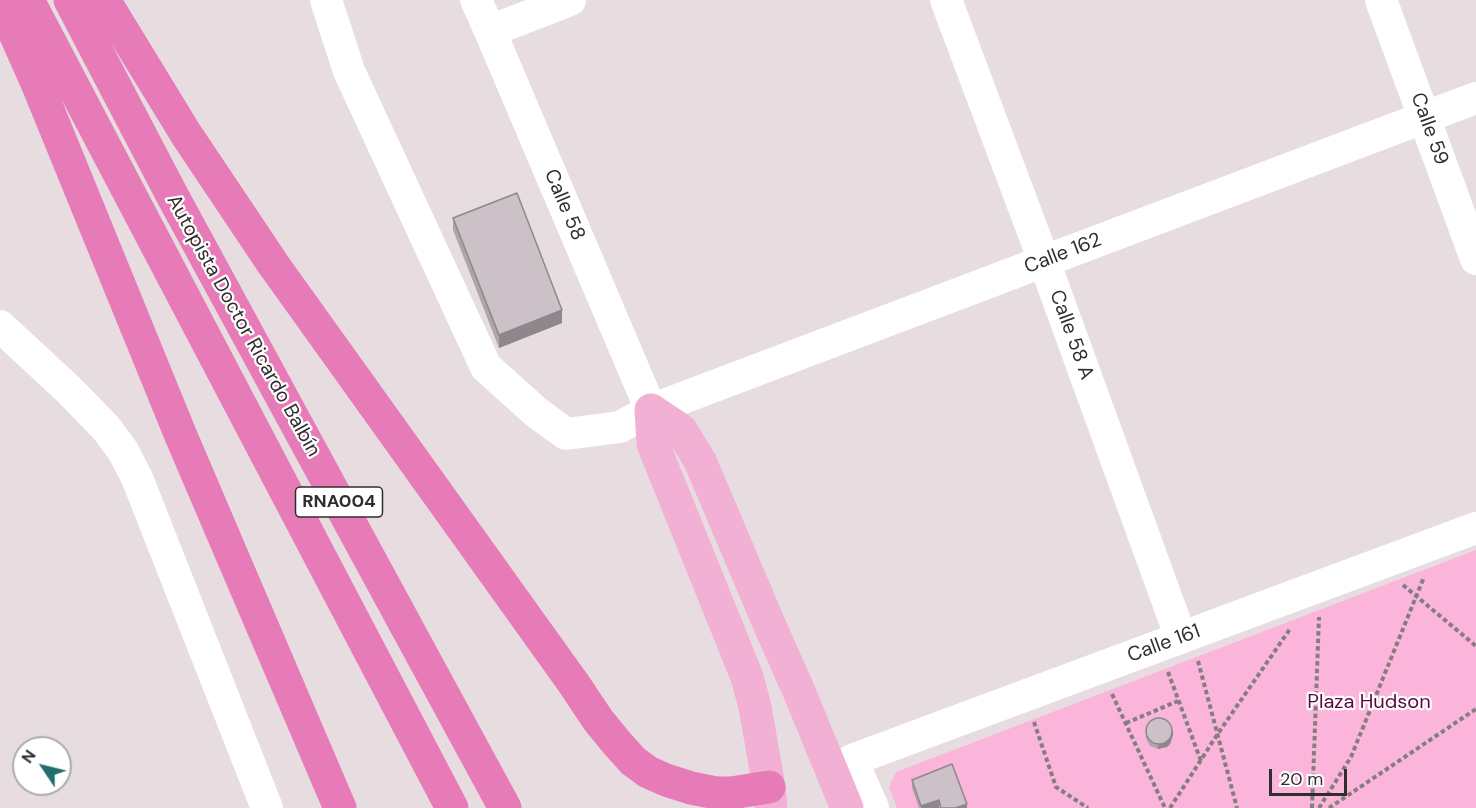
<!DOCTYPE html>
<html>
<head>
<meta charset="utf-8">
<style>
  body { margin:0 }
  #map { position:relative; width:1476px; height:808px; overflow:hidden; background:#e7dde1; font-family:"DM Sans",sans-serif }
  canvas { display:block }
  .north { position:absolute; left:12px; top:736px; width:60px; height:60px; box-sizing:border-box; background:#fff; border:2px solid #adabab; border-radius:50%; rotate:305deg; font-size:16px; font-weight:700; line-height:24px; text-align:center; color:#312d2e }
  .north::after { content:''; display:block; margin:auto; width:21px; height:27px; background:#236f70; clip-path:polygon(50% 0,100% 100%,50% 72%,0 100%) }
  .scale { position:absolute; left:1269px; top:769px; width:78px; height:27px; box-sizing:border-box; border:3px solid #312d2e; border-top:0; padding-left:8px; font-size:18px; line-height:21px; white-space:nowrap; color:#312d2e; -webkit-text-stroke:4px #fff; paint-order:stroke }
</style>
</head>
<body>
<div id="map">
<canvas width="1476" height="808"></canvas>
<div class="north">N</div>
<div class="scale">20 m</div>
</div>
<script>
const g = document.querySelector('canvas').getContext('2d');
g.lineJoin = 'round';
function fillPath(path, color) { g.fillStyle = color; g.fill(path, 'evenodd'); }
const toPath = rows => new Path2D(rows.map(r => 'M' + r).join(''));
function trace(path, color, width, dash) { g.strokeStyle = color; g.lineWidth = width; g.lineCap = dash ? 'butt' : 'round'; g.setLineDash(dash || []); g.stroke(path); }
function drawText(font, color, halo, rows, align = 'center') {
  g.font = font + ' "DM Sans",sans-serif'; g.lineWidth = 4.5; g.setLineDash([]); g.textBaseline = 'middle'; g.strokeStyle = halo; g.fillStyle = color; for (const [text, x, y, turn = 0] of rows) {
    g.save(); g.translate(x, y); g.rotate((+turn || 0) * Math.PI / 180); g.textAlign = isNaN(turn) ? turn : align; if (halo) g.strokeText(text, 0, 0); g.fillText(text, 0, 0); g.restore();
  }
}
const green = toPath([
  [1476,550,1476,808,897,808,889,787,896,772]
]);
const path = toPath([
  [1403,585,1476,646],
  [1198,661,1237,808],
  [1168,672,1201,761],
  [1112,694,1165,808],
  [1034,722,1056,787,1088,808],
  [1126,723,1178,701],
  [1170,808,1217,735,1290,629],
  [1312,808,1319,617],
  [1319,808,1351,757,1424,577],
  [1329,808,1476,709]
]);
const minor = toPath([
  [326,0,349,71,486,367,536,412,566,434,620,427,651,410,1476,98],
  [476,0,490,31,651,410],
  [946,0,1044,261,1181,638],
  [1381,0,1476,259],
  [490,31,570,0],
  [0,326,69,390,106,428,123,451,137,478,267,808],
  [873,808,852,760,1476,528]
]);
const major = toPath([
  [651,410,681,430,700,461,770,626,798,689,847,808],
  [651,410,653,444,747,677,755,707,769,787,771,808]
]);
const highway = toPath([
  [0,0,37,83,181,436,340,808],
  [28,0,452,808],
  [70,0,172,195,505,808],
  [104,0,186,134,273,264,574,684,598,720,616,742,633,761,648,772,666,780,691,788,716,793,731,793,769,787]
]);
const wall = toPath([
  [453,218,562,323,499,348,453,230],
  [1146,734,1173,735,1170,744,1167,747,1158,749,1150,746,1146,738],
  [912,780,967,808,919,808,912,788]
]);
const shadedWall = toPath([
  [562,310,562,323,499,348,499,335],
  [1173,731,1173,735,1170,744,1167,747,1158,749,1158,745],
  [939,800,939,808,921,808,921,806],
  [967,804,967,808,955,808]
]);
const building = toPath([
  [517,193,562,310,499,335,453,218,517,193],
  '1146 731a13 13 0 1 1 26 0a13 13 0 1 1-26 0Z',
  [952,764,967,804,955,808,941,808,939,800,921,806,912,780,952,764]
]);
const shields = [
  [339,502,87]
];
const shieldNames = [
  ["RNA004",339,502]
];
const streetNames = [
  ["Calle 59",1429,129,70],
  ["Calle 58",564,205,67],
  ["Calle 162",1063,254,-21],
  ["Autopista Doctor Ricardo Balbín",243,326,61],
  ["Calle 58 A",1071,335,70],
  ["Calle 161",1164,644,-20]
];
const parkNames = [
  ["Plaza Hudson",1369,703]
];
fillPath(green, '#fcb5da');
trace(path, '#857e80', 4, [4.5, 3]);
trace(minor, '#fff', 32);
trace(major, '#f1b0d4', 33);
trace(highway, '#e77bb8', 33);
fillPath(wall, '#afa6aa');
fillPath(shadedWall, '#8e878b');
fillPath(building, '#cbc1c6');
trace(building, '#8e878b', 1.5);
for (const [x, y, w] of shields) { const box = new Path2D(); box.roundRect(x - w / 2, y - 15, w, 30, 4.5); g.fillStyle = '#fff'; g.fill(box); trace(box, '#312d2e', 1.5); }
drawText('bold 18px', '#312d2e', null, shieldNames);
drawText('20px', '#312d2e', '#fff', streetNames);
drawText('20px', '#59073d', '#fff', parkNames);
</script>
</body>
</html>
